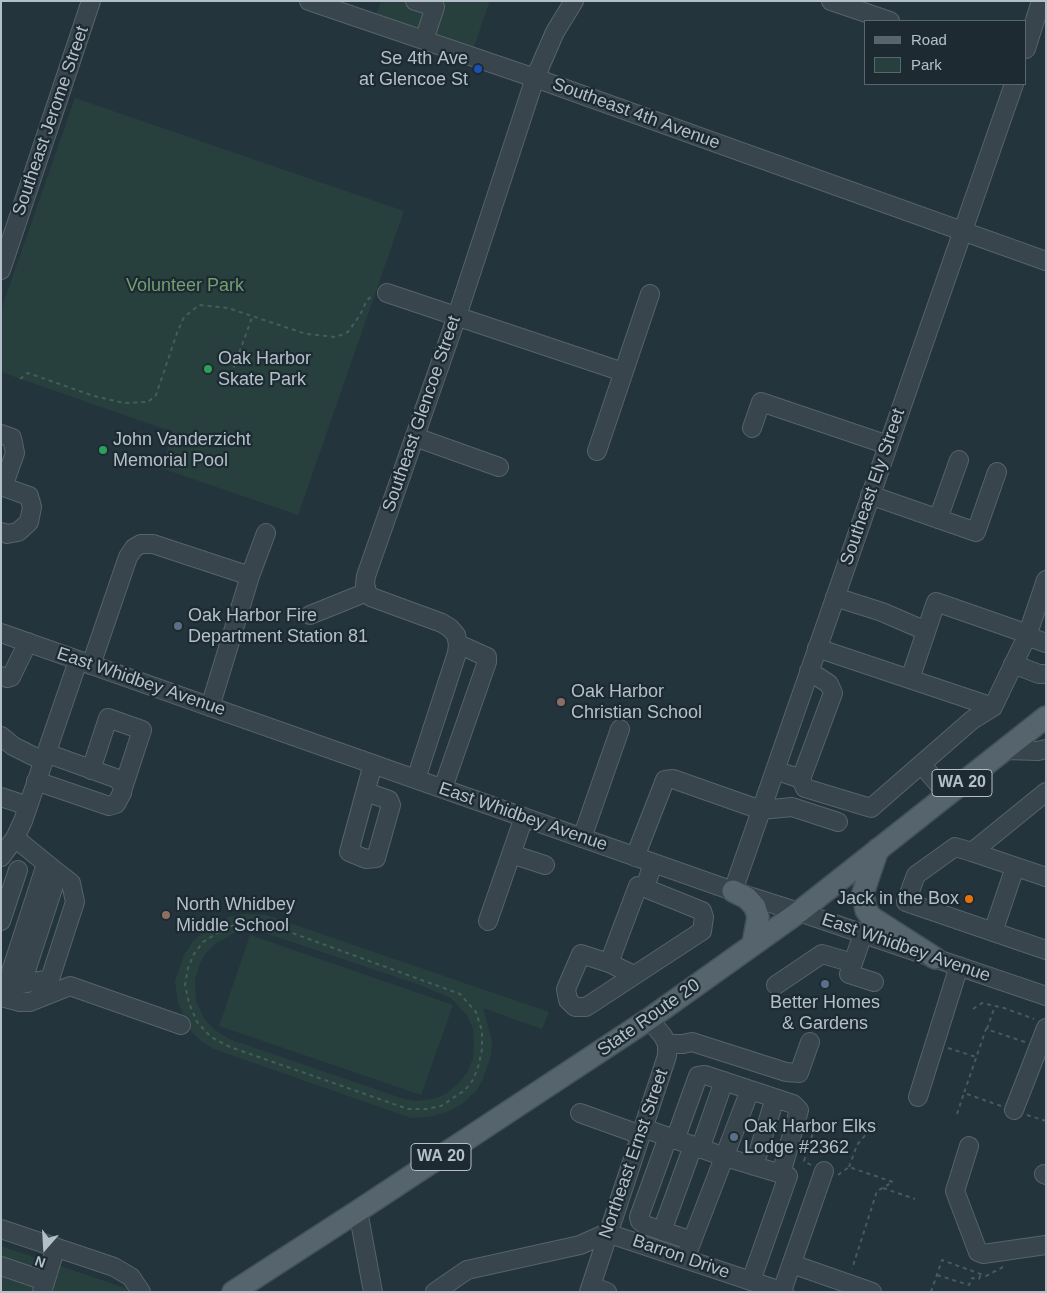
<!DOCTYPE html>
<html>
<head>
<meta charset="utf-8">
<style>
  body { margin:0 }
  #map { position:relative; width:1047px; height:1293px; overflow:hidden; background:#24343d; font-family:Helvetica,sans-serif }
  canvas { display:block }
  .frame { position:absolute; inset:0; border:2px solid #b4c0c9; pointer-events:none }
  .legend { position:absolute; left:864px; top:20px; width:162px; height:65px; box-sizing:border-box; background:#1d2a32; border:1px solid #59666e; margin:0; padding:6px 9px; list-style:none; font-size:15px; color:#b4c0c9 }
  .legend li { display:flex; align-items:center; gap:10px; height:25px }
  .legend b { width:25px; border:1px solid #59666e }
  .north { position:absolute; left:20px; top:1223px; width:50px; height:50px; -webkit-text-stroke:4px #1d2a32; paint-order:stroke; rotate:199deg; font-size:14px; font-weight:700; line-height:20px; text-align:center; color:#b4c0c9 }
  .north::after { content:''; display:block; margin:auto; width:18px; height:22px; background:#b4c0c9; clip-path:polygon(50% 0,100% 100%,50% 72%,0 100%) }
</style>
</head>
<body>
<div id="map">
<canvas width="1047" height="1293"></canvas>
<div class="frame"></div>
<ul class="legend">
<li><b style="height:6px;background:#56656d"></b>Road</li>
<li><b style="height:14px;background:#27403d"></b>Park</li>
</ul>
<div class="north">N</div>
</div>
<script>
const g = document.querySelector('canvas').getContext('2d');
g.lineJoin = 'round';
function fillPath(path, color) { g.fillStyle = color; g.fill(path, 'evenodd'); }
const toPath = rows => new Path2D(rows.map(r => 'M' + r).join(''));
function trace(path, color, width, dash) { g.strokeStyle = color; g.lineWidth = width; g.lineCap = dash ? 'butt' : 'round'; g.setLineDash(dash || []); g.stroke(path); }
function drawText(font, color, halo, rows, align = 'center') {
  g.font = font + ' Helvetica,sans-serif'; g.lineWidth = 4.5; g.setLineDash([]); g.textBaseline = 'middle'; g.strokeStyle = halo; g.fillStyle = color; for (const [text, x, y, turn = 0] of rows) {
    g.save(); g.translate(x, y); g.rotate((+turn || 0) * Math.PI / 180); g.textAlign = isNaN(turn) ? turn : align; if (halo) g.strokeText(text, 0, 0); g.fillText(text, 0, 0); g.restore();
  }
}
const green = toPath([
  [381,1,490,1,473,49,376,16],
  [75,98,404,211,298,515,161,468,173,432,1,372,1,310],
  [245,914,266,915,549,1012,542,1029,483,1008,492,1041,491,1056,482,1081,476,1091,462,1104,447,1112,429,1117,411,1118,214,1049,202,1042,190,1030,178,1003,175,981,184,955,194,940,208,928,229,917],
  [250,930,268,934,420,985,451,998,466,1014,473,1028,474,1045,473,1058,468,1071,460,1082,446,1094,433,1099,416,1101,404,1099,229,1039,216,1031,205,1020,196,1001,195,980,200,963,205,954,215,944,234,933],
  [250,935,453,1005,421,1095,219,1026],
  [1,1246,125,1288,128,1292,1,1292]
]);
const path = toPath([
  [231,375,253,315],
  [20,379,28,373,94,396,124,403,148,402,156,395,177,333,184,317,199,305,228,308,306,334,336,337,348,332,360,315,367,300,372,296],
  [246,923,273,926,460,994,476,1012,482,1031,482,1049,479,1064,473,1080,465,1090,441,1106,427,1109,408,1109,230,1047,211,1037,197,1022,189,1003,185,985,188,968,194,954,203,942,227,927,246,923],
  [973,1009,982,1003,1004,1008,1034,1019],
  [987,1029,995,1006],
  [948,1048,976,1057],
  [1001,1106,964,1093,986,1029,1025,1042],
  [957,1114,964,1093],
  [1027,1115,1046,1121],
  [811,1165,804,1161,813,1133],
  [849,1167,857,1145,867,1133],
  [838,1175,849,1167,893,1182,877,1191,852,1269],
  [883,1188,915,1199],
  [937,1275,969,1285,972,1278,979,1279,981,1274],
  [931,1292,942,1260,986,1276,1003,1267]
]);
const minor = toPath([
  [309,1,535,78,1046,261],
  [415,1,435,7,424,40],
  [831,1,890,21],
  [1026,49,1041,1],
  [1,270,91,1],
  [387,293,623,372],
  [752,428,761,402,888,445],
  [1,434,12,438,15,453,3,487],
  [415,437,499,467],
  [597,451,650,294],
  [1,486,29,496,32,507,29,522,18,532,7,534,1,532],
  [870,495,976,532,997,472],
  [938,519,959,460],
  [835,597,882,612,926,631],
  [310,615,367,592],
  [1,633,733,891,799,912,1046,996],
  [1027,636,1046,643],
  [817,648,993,707],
  [1013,664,1039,674,1046,674],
  [91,665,128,557,134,548,141,544,153,544,250,576,266,533],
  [1,676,7,678,11,677,28,642],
  [910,679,936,602,1028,634],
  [210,707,250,576],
  [1,736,13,746,43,761],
  [1004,750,1038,751,1046,749],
  [922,765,947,794],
  [91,770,108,718,142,730,123,788],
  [775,770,801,779,805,788,871,808,972,720,993,707,1027,636,1046,580],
  [416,779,457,653,458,644,456,635,450,628,442,623,371,597,367,592,365,584,366,576,457,316,535,78,555,32,574,1],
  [801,779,833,693,829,684,809,671],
  [36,781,109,806,116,804,122,793,123,788,118,779,46,753],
  [443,788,487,662,487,657,458,644],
  [366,792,389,800,391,805,376,858,366,859,349,852,373,764],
  [1046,792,972,852,955,847,916,875,906,902,1046,950],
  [1,797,28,806],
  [582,838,620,729],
  [972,852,1046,877],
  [511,854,545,865],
  [1,857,15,838,23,821,78,661],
  [635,857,665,780,673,779,761,810,792,807,838,822],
  [733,891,1014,84],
  [1,921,18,870],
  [488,921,524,817],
  [993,932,1015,867],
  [609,963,638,886,645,888,653,863],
  [853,963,849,974,874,982],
  [634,975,609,963,581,954,566,989,568,1000,575,1007,586,1007,702,931,704,917,702,911,645,888],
  [16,985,50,979,75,902,71,883,58,873],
  [776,985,822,954,853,963,863,934],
  [6,987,46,864],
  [1,988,16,985,21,982,24,977,58,873,15,838],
  [1,997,20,1002,30,1002,70,986,181,1025],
  [667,1044,683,1044,692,1042,786,1072,799,1073,810,1042],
  [918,1097,959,966],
  [1014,1110,1046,1028],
  [580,1113,641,1135],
  [643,1128,725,1157,788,1176,751,1281],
  [668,1137,639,1217,640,1221,645,1225,692,1241],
  [675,1140,698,1076,705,1075,793,1104,799,1110,781,1174],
  [969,1146,955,1191,978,1252,983,1254,1046,1245],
  [700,1149,724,1081],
  [754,1166,775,1098],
  [1044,1174,1046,1175],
  [358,1211,373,1292],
  [1,1229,114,1267,131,1277,141,1292],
  [662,1231,693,1146],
  [607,1233,784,1292],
  [685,1259,750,1090],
  [792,1264,872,1292],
  [1,1266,45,1281],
  [591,1286,607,1292],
  [782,1291,824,1171],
  [42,1292,56,1247],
  [435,1292,467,1270,580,1245,607,1233],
  [589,1292,667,1056,667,1044,663,1036,649,1019]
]);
const major = toPath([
  [878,849,863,893,866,910,871,917,935,958],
  [733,891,747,898,755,907,758,917,753,944],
  [233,1292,358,1211,649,1019,799,912,1046,717]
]);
const markers = [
  [478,69,5,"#1a4fb4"],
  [208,369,5,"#2e9e5b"],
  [103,450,5,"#2e9e5b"],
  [178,626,5,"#5c6f8a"],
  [561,702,5,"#8d6e63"],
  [969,899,5,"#e8710a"],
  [166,915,5,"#8d6e63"],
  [825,984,5,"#5c6f8a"],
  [734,1137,5,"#5c6f8a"]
];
const shields = [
  [962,783,60],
  [441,1157,60]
];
const shieldNames = [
  ["WA 20",962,783],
  ["WA 20",441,1157]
];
const poiNames = [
  ["Se 4th Ave",468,59,"right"],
  ["at Glencoe St",468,80,"right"],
  ["Oak Harbor",218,359],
  ["Skate Park",218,380],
  ["John Vanderzicht",113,440],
  ["Memorial Pool",113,461],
  ["Oak Harbor Fire",188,616],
  ["Department Station 81",188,637],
  ["Oak Harbor",571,692],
  ["Christian School",571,713],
  ["Jack in the Box",959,899,"right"],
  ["North Whidbey",176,905],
  ["Middle School",176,926],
  ["Better Homes",825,1003,"center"],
  ["& Gardens",825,1024,"center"],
  ["Oak Harbor Elks",744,1127],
  ["Lodge #2362",744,1148]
];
const streetNames = [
  ["Southeast 4th Avenue",636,114,20],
  ["Southeast Jerome Street",51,121,-71],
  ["Southeast Glencoe Street",422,414,-71],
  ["Southeast Ely Street",873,487,-71],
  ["East Whidbey Avenue",141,682,19],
  ["East Whidbey Avenue",523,817,19],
  ["East Whidbey Avenue",906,948,19],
  ["State Route 20",649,1018,-35],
  ["Northeast Ernst Street",634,1154,-71],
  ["Barron Drive",681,1257,19]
];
const parkNames = [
  ["Volunteer Park",185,286]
];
fillPath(green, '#27403d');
trace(minor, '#56636b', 20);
trace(major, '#445159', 24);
trace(path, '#465c5a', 2, [4, 4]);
trace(minor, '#38454d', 18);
trace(major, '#56656d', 21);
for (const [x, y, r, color] of markers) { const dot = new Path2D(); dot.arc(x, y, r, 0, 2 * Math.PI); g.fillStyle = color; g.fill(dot); trace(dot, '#1d2a32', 2); }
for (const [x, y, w] of shields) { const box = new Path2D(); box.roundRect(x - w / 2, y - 13.5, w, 27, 4); g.fillStyle = '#1d2a32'; g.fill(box); trace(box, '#b4c0c9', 1); }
drawText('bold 16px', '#b4c0c9', null, shieldNames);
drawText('18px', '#b4c0c9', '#1d2a32', poiNames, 'left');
drawText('18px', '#b4c0c9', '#1d2a32', streetNames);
drawText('18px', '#729e72', '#1d2a32', parkNames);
</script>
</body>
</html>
